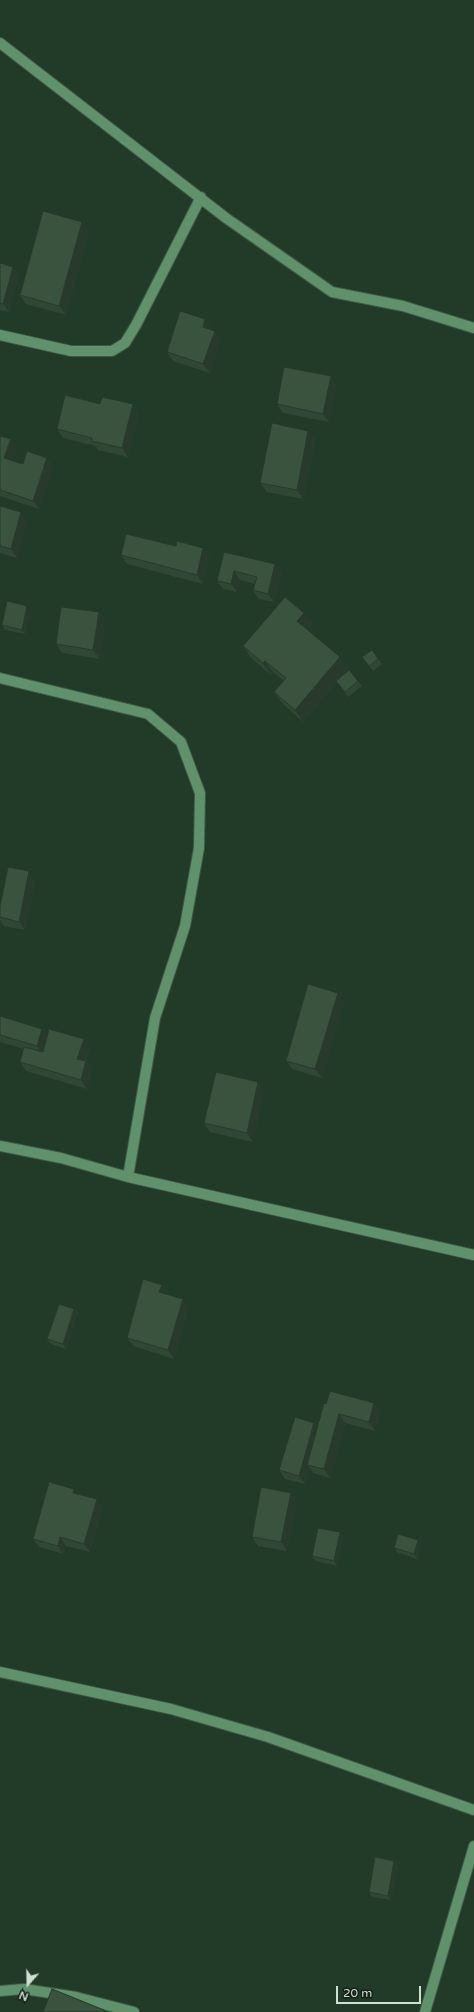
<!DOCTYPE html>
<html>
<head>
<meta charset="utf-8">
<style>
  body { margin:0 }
  #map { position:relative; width:474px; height:2012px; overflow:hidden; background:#213b28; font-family:"Varela Round",sans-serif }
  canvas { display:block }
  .north { position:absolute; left:8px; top:1964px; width:40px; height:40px; -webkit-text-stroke:3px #141f16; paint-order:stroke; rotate:200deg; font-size:11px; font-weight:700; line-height:16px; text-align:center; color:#cfdfd2 }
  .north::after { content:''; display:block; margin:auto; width:14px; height:18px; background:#cfdfd2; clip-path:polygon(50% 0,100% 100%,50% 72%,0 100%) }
  .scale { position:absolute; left:336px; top:1986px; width:85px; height:18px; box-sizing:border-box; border:2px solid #cfdfd2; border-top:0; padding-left:5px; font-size:12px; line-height:14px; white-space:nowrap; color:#cfdfd2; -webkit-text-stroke:3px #141f16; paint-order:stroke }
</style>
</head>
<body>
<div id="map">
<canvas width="474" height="2012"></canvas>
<div class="north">N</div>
<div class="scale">20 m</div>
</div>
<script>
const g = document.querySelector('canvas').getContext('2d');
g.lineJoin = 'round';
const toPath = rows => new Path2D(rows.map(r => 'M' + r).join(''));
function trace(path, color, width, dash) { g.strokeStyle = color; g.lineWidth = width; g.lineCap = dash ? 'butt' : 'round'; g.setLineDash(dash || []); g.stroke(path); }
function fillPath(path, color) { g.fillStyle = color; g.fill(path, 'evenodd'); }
const minor = toPath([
  [0,43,226,218,332,292,403,306,474,328],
  [0,335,71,351,112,351,125,343,136,325,201,197],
  [0,678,148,714,181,742,200,793,199,848,185,926,155,1018,128,1177],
  [0,1146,61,1158,128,1177,474,1255],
  [0,1672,171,1709,268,1737,474,1810],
  [0,1991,24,1989,76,1997,134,2012],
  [425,2012,474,1846]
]);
const wall = toPath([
  [89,231,66,315,26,304,20,295],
  [0,263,13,267,19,275,9,312,0,310],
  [212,328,211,329,221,339,210,373,173,361,167,352],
  [331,376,337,385,329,422,283,413,277,404],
  [139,413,128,457,98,450,95,446,63,438,57,429],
  [308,431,315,439,303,499,267,492,260,483],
  [0,436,11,439,17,448,12,460,23,464,47,458,53,467,39,509,0,496],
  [0,506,27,521,17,558,0,553],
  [176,546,203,548,209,556,203,584,127,564,121,555],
  [224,552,275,564,282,573,274,602,259,599,253,590,255,584,240,580,237,592,223,589,217,581],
  [31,611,25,634,5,630,2,625],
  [304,613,313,624,308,630,348,669,342,676,358,681,362,686,348,697,337,682,303,722,283,704,274,692,284,681,273,672,271,675,251,658,243,646],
  [105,621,100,659,62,653,56,644],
  [372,650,382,664,373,671,362,657],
  [35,880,25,930,4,926,0,920,0,906],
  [344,1002,322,1078,292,1069,286,1061],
  [0,1016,42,1029,47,1036,90,1048,86,1061,92,1070,87,1089,26,1071,20,1062,24,1049,0,1042],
  [264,1091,253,1142,210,1132,204,1123],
  [162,1285,168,1293,167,1295,183,1299,189,1308,174,1359,133,1346,127,1338],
  [74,1309,78,1313,66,1349,51,1344,47,1339],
  [326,1404,381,1412,375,1431,345,1423,330,1478,313,1473,310,1468,305,1484,285,1479,279,1470,317,1427],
  [74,1489,77,1494,103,1508,90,1552,66,1546,64,1554,39,1547,33,1539],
  [297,1501,287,1551,258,1546,252,1537],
  [343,1537,337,1566,315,1561,312,1556],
  [421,1545,417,1559,397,1552,394,1548],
  [398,1865,391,1900,372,1897,369,1892]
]);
const shadedWall = toPath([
  [82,222,89,231,66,315,59,306],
  [13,267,19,275,9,312,3,304],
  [205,319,212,328,209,336,203,327],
  [215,331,221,339,210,373,203,364],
  [331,376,337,385,329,422,323,414],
  [133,404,139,413,128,457,122,448],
  [308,431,315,439,303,499,297,490],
  [11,439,17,448,10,466,4,458],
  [47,458,53,467,39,509,33,501],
  [21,512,27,521,17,558,11,549],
  [203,548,209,556,203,584,197,575],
  [275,564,282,573,274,602,268,594],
  [234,571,240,580,237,592,231,584],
  [27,606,31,611,25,634,22,630],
  [99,612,105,621,100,659,93,650],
  [304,613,313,624,305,633,297,621],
  [340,657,348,669,303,722,295,710],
  [265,661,273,672,271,675,263,663],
  [29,871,35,880,25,930,19,922],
  [338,993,344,1002,322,1078,315,1069],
  [42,1029,49,1037,43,1055,37,1046],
  [84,1039,90,1048,83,1067,77,1059],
  [86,1061,92,1070,87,1089,81,1080],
  [258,1082,264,1091,253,1142,247,1133],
  [162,1285,168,1293,166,1301,159,1292],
  [183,1299,189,1308,174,1359,168,1350],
  [74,1309,78,1313,66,1349,63,1344],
  [374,1403,381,1412,375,1431,369,1422],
  [339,1414,345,1423,330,1478,324,1469],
  [314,1423,321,1432,307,1465,310,1468,305,1484,299,1476],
  [74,1489,80,1498,73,1493],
  [291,1493,297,1501,287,1551,281,1542],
  [97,1499,103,1508,90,1552,84,1544],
  [340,1532,343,1537,337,1566,334,1561],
  [60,1537,66,1546,64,1554,58,1546],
  [418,1540,421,1545,417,1559,414,1554],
  [394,1861,398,1865,391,1900,388,1896]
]);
const building = toPath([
  [43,211,82,222,59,306,20,295,43,211],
  [0,263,13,267,3,304,0,303,0,263],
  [180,311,205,319,203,327,215,331,203,364,167,352,180,311],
  [284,367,331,376,323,414,277,404,284,367],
  [65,395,100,404,102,397,133,404,122,448,92,441,92,438,57,429,65,395],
  [272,423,308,431,297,490,260,483,272,423],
  [0,436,11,439,4,458,23,464,27,451,47,458,33,501,0,490,0,436],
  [0,506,21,512,11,549,0,546,0,506],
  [126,534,176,546,177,541,203,548,197,575,121,555,126,534],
  [224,552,275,564,268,594,253,590,257,577,234,571,231,584,217,581,224,552],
  [285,597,304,613,297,621,340,657,295,710,274,692,286,678,265,661,263,663,243,646,285,597],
  [7,601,27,606,22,630,2,625,7,601],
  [61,607,99,612,93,650,56,644,61,607],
  [372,650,378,659,369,666,362,657,372,650],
  [349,670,358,681,345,692,336,681,349,670],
  [8,867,29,871,19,922,0,917,0,906,8,867],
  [308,984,338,993,315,1069,286,1061,308,984],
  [0,1016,42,1029,37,1046,0,1035,0,1016],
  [49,1029,84,1039,77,1059,86,1061,81,1080,20,1062,24,1047,43,1052,49,1029],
  [216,1072,258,1082,247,1133,204,1123,216,1072],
  [143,1279,162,1285,159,1292,183,1299,168,1350,127,1338,143,1279],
  [59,1304,74,1309,63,1344,47,1339,59,1304],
  [330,1391,374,1403,369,1422,339,1414,324,1469,307,1465,324,1403,326,1404,330,1391],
  [295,1417,314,1423,299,1476,279,1470,295,1417],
  [49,1482,74,1489,73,1493,97,1499,84,1544,60,1537,58,1546,33,1539,49,1482],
  [261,1487,291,1493,281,1542,252,1537,261,1487],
  [318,1528,340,1532,334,1561,312,1556,318,1528],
  [398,1534,418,1540,414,1554,394,1548,398,1534],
  [375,1857,394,1861,388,1896,369,1892,375,1857],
  [52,1989,104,2010,103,2012,43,2012,52,1989]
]);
trace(minor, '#405947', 12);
trace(minor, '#5f916b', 10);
fillPath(wall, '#314736');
fillPath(shadedWall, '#283a2c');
fillPath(building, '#39533f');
trace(building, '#283a2c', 1);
</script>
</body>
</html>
